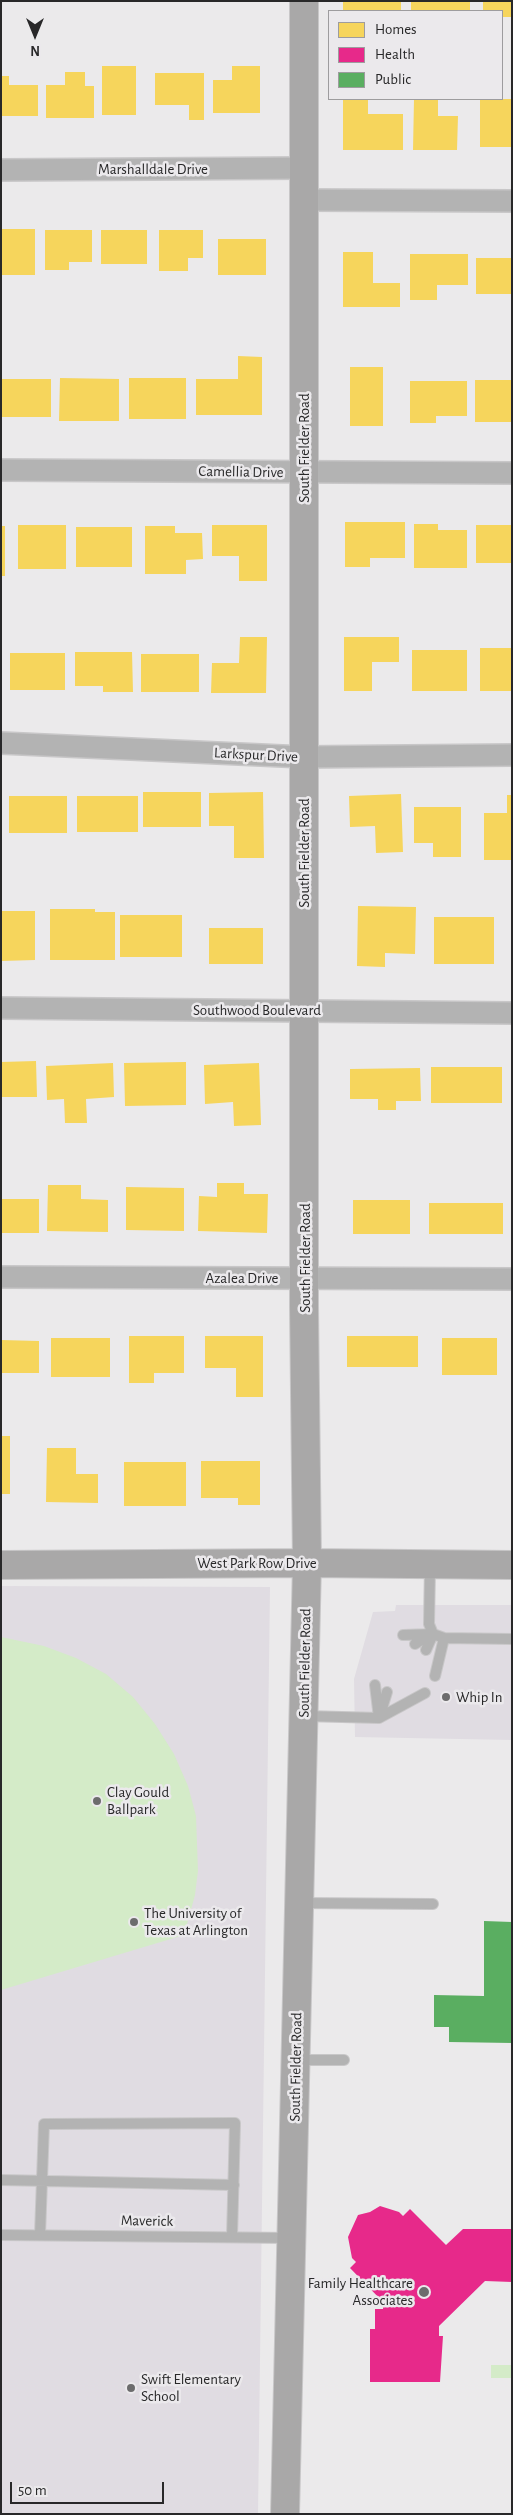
<!DOCTYPE html>
<html>
<head>
<meta charset="utf-8">
<style>
  body { margin:0 }
  #map { position:relative; width:513px; height:2515px; overflow:hidden; background:#ebeaeb; font-family:"Alegreya Sans",sans-serif }
  canvas { display:block }
  .frame { position:absolute; inset:0; border:2px solid #282829; pointer-events:none }
  .legend { position:absolute; left:328px; top:10px; width:175px; height:90px; box-sizing:border-box; background:#ebe9ec; border:1px solid #9d9c9e; margin:0; padding:6px 9px; list-style:none; font-size:15px; color:#282829 }
  .legend li { display:flex; align-items:center; gap:10px; height:25px }
  .legend b { width:25px; border:1px solid #9d9c9e }
  .north { position:absolute; left:10px; top:10px; width:50px; height:50px; -webkit-text-stroke:4px #ebe9ec; paint-order:stroke; rotate:180deg; font-size:14px; font-weight:700; line-height:20px; text-align:center; color:#282829 }
  .north::after { content:''; display:block; margin:auto; width:18px; height:22px; background:#282829; clip-path:polygon(50% 0,100% 100%,50% 72%,0 100%) }
  .scale { position:absolute; left:10px; top:2482px; width:154px; height:22px; box-sizing:border-box; border:2px solid #282829; border-top:0; padding-left:6px; font-size:15px; line-height:18px; white-space:nowrap; color:#282829; -webkit-text-stroke:4px #ebe9ec; paint-order:stroke }
</style>
</head>
<body>
<div id="map">
<canvas width="513" height="2515"></canvas>
<div class="frame"></div>
<ul class="legend">
<li><b style="height:14px;background:#f6d55c"></b>Homes</li>
<li><b style="height:14px;background:#e7298a"></b>Health</li>
<li><b style="height:14px;background:#5aae61"></b>Public</li>
</ul>
<div class="north">N</div>
<div class="scale">50 m</div>
</div>
<script>
const g = document.querySelector('canvas').getContext('2d');
g.lineJoin = 'round';
function fillPath(path, color) { g.fillStyle = color; g.fill(path, 'evenodd'); }
const toPath = rows => new Path2D(rows.map(r => 'M' + r).join(''));
function trace(path, color, width, dash) { g.strokeStyle = color; g.lineWidth = width; g.lineCap = dash ? 'butt' : 'round'; g.setLineDash(dash || []); g.stroke(path); }
function drawText(font, color, halo, rows, align = 'center') {
  g.font = font + ' "Alegreya Sans",sans-serif'; g.lineWidth = 5; g.setLineDash([]); g.textBaseline = 'middle'; g.strokeStyle = halo; g.fillStyle = color; for (const [text, x, y, turn = 0] of rows) {
    g.save(); g.translate(x, y); g.rotate((+turn || 0) * Math.PI / 180); g.textAlign = isNaN(turn) ? turn : align; if (halo) g.strokeText(text, 0, 0); g.fillText(text, 0, 0); g.restore();
  }
}
const built = toPath([
  [1,1586,270,1587,258,2514,1,2514],
  [396,1605,512,1605,512,1740,355,1737,354,1679,373,1612,395,1611]
]);
const green = toPath([
  [1,1637,44,1646,76,1658,106,1674,133,1697,155,1724,174,1754,188,1786,196,1816,198,1871,195,1895,184,1935,1,1990],
  [491,2365,512,2365,512,2378,491,2378]
]);
const homes = toPath([
  [343,1,401,1,401,11,343,11],
  [411,1,470,1,470,11,411,11],
  [483,1,512,1,512,17,502,17,502,11,483,11],
  [102,66,136,66,136,115,102,115],
  [232,66,260,66,260,113,213,113,213,80,232,80],
  [65,72,85,72,85,86,94,86,94,118,46,118,46,85,65,85],
  [155,73,204,73,204,120,189,120,189,105,155,105],
  [1,76,9,76,9,85,38,85,38,116,1,116],
  [343,99,368,99,368,114,403,114,403,150,343,150],
  [414,99,438,99,438,116,458,116,457,150,413,150],
  [480,99,512,99,512,147,480,147],
  [1,229,35,229,35,275,1,275],
  [45,230,92,230,92,262,69,262,69,270,45,270],
  [101,230,147,230,147,264,101,264],
  [159,230,203,230,203,258,188,258,188,271,159,271],
  [218,239,266,239,266,275,218,275],
  [343,252,373,252,373,283,400,283,400,307,343,307],
  [410,254,468,254,468,285,437,285,437,300,410,300],
  [476,258,512,258,512,294,476,294],
  [238,356,262,357,262,415,196,415,196,379,238,379],
  [350,367,383,367,383,426,350,426],
  [60,378,119,379,119,421,59,421],
  [129,378,186,378,186,419,129,419],
  [1,379,51,379,51,417,1,417],
  [475,380,512,380,512,422,475,422],
  [410,381,467,381,467,416,436,416,436,423,410,423],
  [345,522,405,522,405,558,370,558,370,567,345,567],
  [414,524,438,524,438,530,467,530,467,568,414,568],
  [18,525,66,525,66,569,18,569],
  [212,525,267,525,267,581,239,581,239,556,212,556],
  [476,525,512,525,512,563,476,563],
  [1,526,5,526,5,576,1,576],
  [145,526,175,526,175,533,202,533,203,559,186,560,186,574,145,574],
  [76,527,132,527,132,567,76,567],
  [240,637,267,637,266,693,211,693,212,663,239,663],
  [344,637,399,637,399,662,372,662,372,691,344,691],
  [480,648,512,648,512,691,480,691],
  [412,650,467,650,467,691,412,691],
  [75,652,132,652,133,692,103,692,103,686,75,686],
  [10,653,65,653,65,690,10,690],
  [141,654,199,654,199,692,141,692],
  [143,792,201,792,201,827,143,827],
  [263,792,264,858,234,858,234,826,209,826,209,793],
  [401,794,403,852,376,853,375,826,350,827,349,796],
  [507,795,512,795,512,860,484,860,484,813,507,813],
  [9,796,67,796,67,833,9,833],
  [77,796,138,796,138,832,77,832],
  [414,807,461,807,461,857,433,857,433,843,414,843],
  [358,906,416,907,415,954,385,953,385,967,357,966],
  [50,909,95,909,95,912,115,912,115,960,50,960],
  [1,911,35,911,35,960,1,961],
  [120,915,182,915,182,957,120,957],
  [434,917,494,917,494,964,434,964],
  [209,928,263,928,263,964,209,964],
  [36,1061,37,1097,1,1097,1,1062],
  [186,1062,186,1105,125,1106,124,1063],
  [113,1063,114,1097,86,1099,87,1123,65,1123,64,1099,47,1100,46,1066],
  [259,1063,261,1125,234,1126,233,1102,205,1104,204,1065],
  [431,1067,502,1067,502,1103,431,1103],
  [420,1068,421,1101,396,1101,396,1110,378,1110,378,1099,350,1099,350,1069],
  [217,1183,244,1183,244,1194,268,1194,267,1233,198,1231,199,1196,217,1197],
  [48,1185,81,1185,81,1199,108,1200,108,1232,47,1231],
  [126,1187,184,1188,184,1231,126,1230],
  [1,1199,39,1199,39,1233,1,1233],
  [353,1200,410,1200,410,1234,353,1234],
  [429,1203,503,1203,503,1234,429,1234],
  [129,1336,184,1336,184,1373,154,1373,154,1383,129,1383],
  [205,1336,263,1336,263,1397,236,1397,236,1368,205,1368],
  [347,1336,418,1336,418,1367,347,1367],
  [51,1338,110,1338,110,1377,51,1377],
  [442,1338,497,1338,497,1375,442,1375],
  [1,1340,39,1341,39,1373,1,1373],
  [1,1436,10,1436,10,1494,1,1494],
  [47,1448,76,1448,76,1474,98,1474,98,1503,46,1502],
  [201,1461,260,1461,260,1505,238,1505,238,1498,201,1498],
  [124,1462,186,1462,186,1506,124,1506]
]);
const health = toPath([
  [380,2206,399,2212,403,2216,410,2209,446,2245,463,2229,512,2229,512,2282,485,2281,439,2326,439,2336,443,2336,440,2382,370,2382,370,2329,375,2329,375,2309,383,2309,383,2302,350,2268,356,2262,352,2258,348,2237,358,2215,370,2212]
]);
const public = toPath([
  [484,1921,512,1922,512,2043,449,2042,449,2027,434,2027,434,1995,484,1996]
]);
const service = toPath([
  [430,1566,429,1624,433,1634,444,1638,512,1639],
  [403,1635,433,1634],
  [415,1644,429,1635],
  [426,1650,433,1634],
  [435,1676,444,1638],
  [375,1685,379,1718],
  [380,1715,387,1692],
  [305,1716,379,1718,425,1693],
  [300,1903,433,1904],
  [297,2060,344,2060],
  [1,2180,234,2185],
  [1,2235,291,2238],
  [40,2235,44,2124,235,2123,232,2237]
]);
const minor = toPath([
  [1,170,304,168],
  [304,200,512,201],
  [1,470,512,473],
  [1,743,304,757,512,755],
  [1,1008,512,1013],
  [1,1277,512,1279]
]);
const secondary = toPath([
  [1,1565,307,1563,512,1565],
  [285,2514,307,1563,304,1306,304,1]
]);
const markers = [
  [446,1697,5,"#6c6c6d"],
  [97,1801,5,"#6c6c6d"],
  [134,1922,5,"#6c6c6d"],
  [424,2292,6,"#6c6c6d"],
  [131,2388,5,"#6c6c6d"]
];
const streetNames = [
  ["Marshalldale Drive",153,169],
  ["South Fielder Road",304,448,-90],
  ["Camellia Drive",241,472,1],
  ["Larkspur Drive",256,755,3],
  ["South Fielder Road",304,853,-90],
  ["Southwood Boulevard",257,1010],
  ["South Fielder Road",305,1258,-90],
  ["Azalea Drive",242,1278],
  ["West Park Row Drive",257,1563],
  ["South Fielder Road",305,1663,-89],
  ["South Fielder Road",296,2067,-89],
  ["Maverick",147,2221,1]
];
const poiNames = [
  ["Whip In",456,1697],
  ["Clay Gould",107,1792],
  ["Ballpark",107,1809],
  ["The University of",144,1913],
  ["Texas at Arlington",144,1930],
  ["Family Healthcare",413,2283,"right"],
  ["Associates",413,2300,"right"],
  ["Swift Elementary",141,2379],
  ["School",141,2396]
];
fillPath(built, '#e0dce2');
fillPath(green, '#d4ebc8');
fillPath(homes, '#f6d55c');
fillPath(health, '#e7298a');
fillPath(public, '#5aae61');
trace(service, '#c8c7c8', 12);
trace(minor, '#c8c7c8', 24);
trace(secondary, '#c8c7c8', 30);
trace(service, '#b3b3b3', 10);
trace(minor, '#b3b3b3', 21);
trace(secondary, '#a9a8a8', 28);
for (const [x, y, r, color] of markers) { const dot = new Path2D(); dot.arc(x, y, r, 0, 2 * Math.PI); g.fillStyle = color; g.fill(dot); trace(dot, '#ebe9ec', 2); }
drawText('15px', '#282829', '#ebe9ec', streetNames);
drawText('15px', '#282829', '#ebe9ec', poiNames, 'left');
</script>
</body>
</html>
